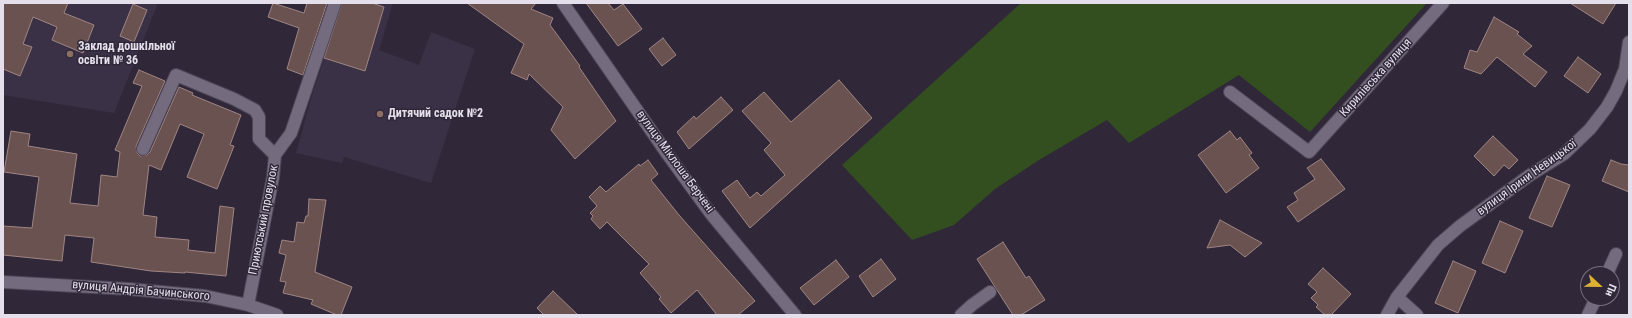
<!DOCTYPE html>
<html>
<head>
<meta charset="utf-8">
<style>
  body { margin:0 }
  #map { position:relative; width:1632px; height:318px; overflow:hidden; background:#302839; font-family:"Roboto Condensed",sans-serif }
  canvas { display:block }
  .frame { position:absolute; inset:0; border:4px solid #e4dfeb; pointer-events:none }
  .north { position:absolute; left:1580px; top:266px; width:40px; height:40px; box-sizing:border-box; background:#302839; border:1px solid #787180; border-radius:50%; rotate:112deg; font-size:11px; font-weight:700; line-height:16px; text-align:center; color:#e4dfeb }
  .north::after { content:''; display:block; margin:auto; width:14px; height:18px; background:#deb133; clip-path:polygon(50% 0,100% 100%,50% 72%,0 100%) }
</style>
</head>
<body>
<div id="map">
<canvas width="1632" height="318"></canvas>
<div class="frame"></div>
<div class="north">Пн</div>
</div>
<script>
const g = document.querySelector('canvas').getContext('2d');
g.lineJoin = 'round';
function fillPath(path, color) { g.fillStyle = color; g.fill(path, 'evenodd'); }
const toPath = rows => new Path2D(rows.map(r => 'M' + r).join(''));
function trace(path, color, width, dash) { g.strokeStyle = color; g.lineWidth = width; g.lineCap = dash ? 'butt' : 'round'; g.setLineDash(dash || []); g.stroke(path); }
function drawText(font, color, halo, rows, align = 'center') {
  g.font = font + ' "Roboto Condensed",sans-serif'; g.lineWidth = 3; g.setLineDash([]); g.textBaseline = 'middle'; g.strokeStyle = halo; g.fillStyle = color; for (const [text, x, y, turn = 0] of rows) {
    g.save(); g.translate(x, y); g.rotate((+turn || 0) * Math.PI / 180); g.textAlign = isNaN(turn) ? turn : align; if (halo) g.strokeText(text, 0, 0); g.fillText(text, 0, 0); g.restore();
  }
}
const built = toPath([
  [3,3,158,3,114,113,3,95],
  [343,3,393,3,379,50,419,65,431,32,475,49,431,183,344,157,342,163,296,153,313,92]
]);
const green = toPath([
  [1021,3,1427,3,1310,132,1239,75,1129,143,1107,120,1039,160,995,189,954,225,912,240,842,165]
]);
const building = toPath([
  [3,3,68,3,64,13,94,25,83,53,52,40,57,27,33,17,23,44,32,47,20,76,3,69,3,3],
  [273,3,304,13,307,3,327,3,303,75,287,69,299,28,268,17,273,3],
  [342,3,372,3,384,7,365,71,324,58,342,3],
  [467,3,536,3,531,9,553,18,550,25,580,66,579,67,616,121,575,159,551,130,563,107,529,74,527,80,511,73,524,44,467,3],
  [586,3,608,3,614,10,623,4,642,29,618,46,586,3],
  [1570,3,1616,3,1603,24,1570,3],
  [133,4,147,10,134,42,120,36,133,4],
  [1494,17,1519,32,1517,34,1532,46,1523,54,1547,72,1535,87,1497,57,1481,74,1464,68,1470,50,1477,52,1494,17],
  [663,38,676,55,662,66,649,49,663,38],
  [1578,57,1601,74,1588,93,1564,76,1578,57],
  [139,70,165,81,136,146,137,153,140,156,147,155,150,152,179,87,193,93,192,95,241,115,230,145,234,146,217,189,187,177,204,134,180,124,161,170,149,165,143,215,157,217,155,237,189,240,188,250,215,253,220,206,234,208,226,276,185,272,185,273,151,271,91,262,94,238,65,235,62,261,3,255,3,226,32,228,39,177,4,172,11,131,30,134,28,146,77,154,70,203,98,206,101,175,117,177,120,152,115,150,142,86,133,83,139,70],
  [839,80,872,118,750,228,722,191,737,180,750,198,757,192,761,196,785,175,764,150,771,143,742,111,764,92,791,122,839,80],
  [721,97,733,110,689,149,677,132,694,116,696,119,721,97],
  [1230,131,1237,140,1240,137,1252,153,1249,155,1259,168,1226,193,1198,155,1230,131],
  [1493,136,1518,160,1509,169,1504,165,1494,176,1474,156,1493,136],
  [1321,159,1345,189,1298,222,1287,207,1298,200,1294,193,1315,179,1307,168,1321,159],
  [648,160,658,174,651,180,679,215,755,301,738,315,717,315,697,290,671,313,659,299,661,297,640,273,649,264,607,222,600,229,591,219,593,216,590,213,597,206,589,197,600,186,606,192,639,164,640,166,648,160],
  [1611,160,1621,164,1629,165,1629,192,1602,181,1611,160],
  [1547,176,1570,185,1552,227,1529,218,1547,176],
  [309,199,326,200,315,272,352,287,341,315,337,315,311,304,313,300,283,293,286,282,280,281,286,255,279,253,282,240,294,242,297,222,304,223,306,216,308,216,309,199],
  [1220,220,1262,243,1245,257,1230,245,1207,248,1220,220],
  [1500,221,1523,231,1505,273,1482,263,1500,221],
  [1003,242,1026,278,1029,276,1045,300,1021,315,1013,315,977,259,1003,242],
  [881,259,896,279,873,297,859,276,881,259],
  [836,260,849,277,814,305,800,288,836,260],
  [1453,261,1476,271,1458,313,1435,303,1453,261],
  [1323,268,1351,294,1331,315,1325,315,1316,307,1318,305,1311,298,1317,292,1308,284,1323,268],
  [553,291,578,315,544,315,537,308,553,291]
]);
const minor = toPath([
  [563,3,668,155,711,214,795,315],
  [1230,92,1309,152,1443,3],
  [143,149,176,75,234,99,255,110,259,117,259,139,275,155],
  [1607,274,1616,254],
  [3,282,129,289,205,296,248,305,277,315],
  [1397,297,1417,315],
  [248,305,273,177,275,155,291,133,335,3],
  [961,315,972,305,990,292],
  [1387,315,1397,297,1438,245,1460,226,1530,175,1564,154,1590,129,1607,107,1616,91,1625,69,1629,42],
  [1588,315,1596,298]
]);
const markers = [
  [70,54,4,"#8d6e63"],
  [380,114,4,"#8d6e63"]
];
const poiNames = [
  ["Заклад дошкільної",78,47],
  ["освіти № 36",78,61],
  ["Дитячий садок №2",388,114]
];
const streetNames = [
  ["Кирилівська вулиця",1376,78,-48],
  ["вулиця Міклоша Берчені",675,162,54],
  ["вулиця Ірини Невицької",1527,178,-36],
  ["Приютський провулок",264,220,-79],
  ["вулиця Андрія Бачинського",141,291,5]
];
fillPath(built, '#3a3147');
fillPath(green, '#334e1f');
fillPath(building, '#6a5250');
trace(building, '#9f8583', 1);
trace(minor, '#4d4655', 14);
trace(minor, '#746b7f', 12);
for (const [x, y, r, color] of markers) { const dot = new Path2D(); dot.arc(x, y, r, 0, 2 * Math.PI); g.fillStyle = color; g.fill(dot); trace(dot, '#302839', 1.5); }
drawText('bold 12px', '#e4dfeb', '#302839', poiNames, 'left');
drawText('12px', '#e4dfeb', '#302839', streetNames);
</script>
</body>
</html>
